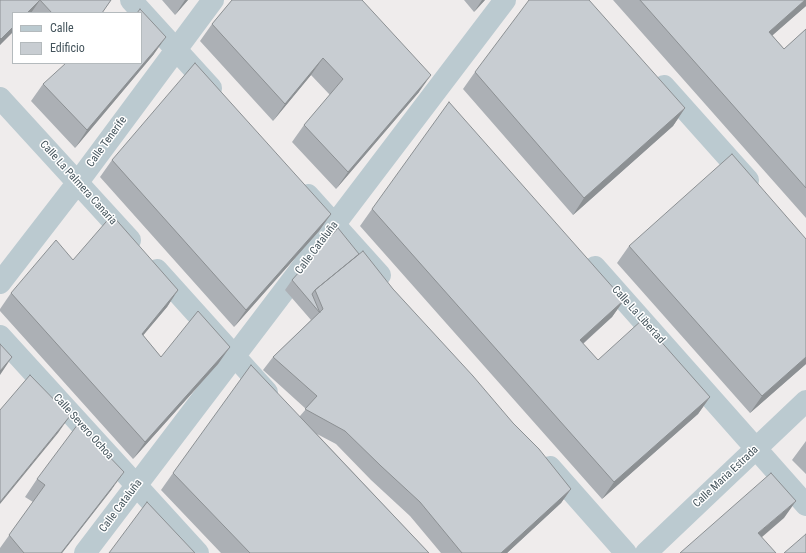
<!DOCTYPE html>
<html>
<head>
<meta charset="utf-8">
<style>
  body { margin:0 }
  #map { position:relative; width:806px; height:553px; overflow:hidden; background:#efecec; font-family:"Roboto Condensed",sans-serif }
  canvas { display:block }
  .legend { position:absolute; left:12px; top:12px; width:130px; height:52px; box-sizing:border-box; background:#fff; border:1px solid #b4babd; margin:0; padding:5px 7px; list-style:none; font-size:12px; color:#43535b }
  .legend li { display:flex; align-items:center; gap:8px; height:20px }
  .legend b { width:20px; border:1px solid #b4babd }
</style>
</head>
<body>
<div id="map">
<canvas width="806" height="553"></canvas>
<ul class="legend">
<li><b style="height:5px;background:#bbcad0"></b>Calle</li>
<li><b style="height:11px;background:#c8cdd2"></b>Edificio</li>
</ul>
</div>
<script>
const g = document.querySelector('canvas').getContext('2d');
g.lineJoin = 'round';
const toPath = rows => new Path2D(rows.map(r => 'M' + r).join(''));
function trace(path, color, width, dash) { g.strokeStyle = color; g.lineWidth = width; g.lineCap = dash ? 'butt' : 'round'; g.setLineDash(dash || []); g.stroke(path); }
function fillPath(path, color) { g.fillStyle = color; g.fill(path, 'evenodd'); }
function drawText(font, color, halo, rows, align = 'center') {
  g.font = font + ' "Roboto Condensed",sans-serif'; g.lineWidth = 3; g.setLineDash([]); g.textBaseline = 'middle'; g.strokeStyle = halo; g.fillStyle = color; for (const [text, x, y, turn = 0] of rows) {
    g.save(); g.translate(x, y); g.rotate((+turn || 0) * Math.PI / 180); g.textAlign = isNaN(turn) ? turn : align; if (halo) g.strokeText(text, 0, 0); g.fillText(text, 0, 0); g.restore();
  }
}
const minor = toPath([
  [131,0,211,88],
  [664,86,748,180],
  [0,98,130,240],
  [308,195,380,275],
  [595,267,806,505],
  [157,270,267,392],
  [0,283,78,182,213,0],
  [0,336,198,553],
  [550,467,626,553],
  [85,553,505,0],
  [646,553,806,401]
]);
const wall = toPath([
  [0,0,111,0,102,13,13,13,0,45],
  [162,0,188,0,175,15],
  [232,0,419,92,336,189,292,142,304,125,330,95,311,75,273,121,200,41,212,24],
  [464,0,485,0,474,12],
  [613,0,806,0,806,6,772,35,784,49,806,29,806,218],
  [154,54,75,148,31,101,43,84],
  [475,72,685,108,673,126,573,215,463,89],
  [112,160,331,214,319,231,234,327,100,177],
  [372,209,624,300,612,317,583,344,598,360,710,397,698,414,602,499,360,226],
  [806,239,806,364,750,413,617,263,629,246],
  [359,254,393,289,571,489,561,503,507,553,441,553,410,516,371,480,336,444,317,434,429,553,221,553,161,490,173,473,300,416,306,409,263,370,273,357,311,320,285,290,292,280],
  [73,260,178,290,167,307,143,335,161,357,230,347,218,364,133,459,0,311,0,309,11,293],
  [806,441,806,474,792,460],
  [37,479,112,489,62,553,0,553,0,548,33,502,25,497]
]);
const shadedWall = toPath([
  [40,0,31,13,27,13],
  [185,0,188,0,175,15],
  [482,0,485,0,474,12],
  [805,0,806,0,806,6,757,49,769,32],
  [13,27,13,32,0,45,0,39,1,39],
  [166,37,154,54,75,148,87,130],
  [323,58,311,75,273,121,285,104],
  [431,75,419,92,336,189,348,172],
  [685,108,673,126,573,215,584,198],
  [331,214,319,231,234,327,246,310],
  [178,290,167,307,130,351,142,334],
  [624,300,612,317,568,357,580,340],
  [230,347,218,364,133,459,145,442],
  [12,357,0,375,0,371],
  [806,357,806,364,750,413,762,396],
  [710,397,698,414,602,499,614,482],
  [70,416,58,433,0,504,0,502],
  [124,472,112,489,62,553,61,553],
  [571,489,561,503,507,553,501,553],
  [796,501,784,518,747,550,758,533]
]);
const building = toPath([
  [0,0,111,0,102,13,52,13,40,0,27,13,13,13,13,27,1,39,0,38,0,0],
  [232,0,362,0,431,75,348,172,304,125,343,79,323,58,285,104,212,24,232,0],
  [529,0,589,0,685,108,584,198,475,72,529,0],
  [640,0,805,0,769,32,784,49,806,29,806,188,640,0],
  [140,9,166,37,87,130,43,84,66,63,141,63,141,13,137,13,140,9],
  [195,63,331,214,246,310,112,160,195,63],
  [449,102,624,300,580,340,598,360,642,320,710,397,614,482,372,209,449,102],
  [732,154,806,239,806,357,762,396,629,246,732,154],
  [112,215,178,290,142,334,161,357,198,311,230,347,145,442,11,293,56,240,73,260,112,215],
  [338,228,359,254,315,290,312,294,320,313,292,280,338,228],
  [363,251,393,289,473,376,513,423,539,449,571,489,501,553,462,553,420,502,381,466,345,431,305,409,317,396,273,357,323,309,315,290,363,251],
  [0,344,12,357,0,371,0,344],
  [251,365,429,553,250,553,173,473,251,365],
  [30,375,70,416,0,502,0,410,30,375],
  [78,424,124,472,61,553,24,553,9,535,45,485,37,479,78,424],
  [771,473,796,501,758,533,776,553,680,553,771,473],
  [147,502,195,553,109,553,147,502],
  [806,534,806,553,784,553,806,534]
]);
const streetNames = [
  ["Calle Tenerife",107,142,-54],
  ["Calle La Palmera Canaria",78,183,48],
  ["Calle Cataluña",317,248,-53],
  ["Calle La Libertad",638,315,48],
  ["Calle Severo Ochoa",83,427,48],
  ["Calle Maria Estrada",726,477,-43],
  ["Calle Cataluña",121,506,-53]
];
trace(minor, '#bbcad0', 22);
fillPath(wall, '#acb0b5');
fillPath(shadedWall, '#8c9093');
fillPath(building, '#c8cdd2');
trace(building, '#8c9093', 1);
drawText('11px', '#43535b', '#fff', streetNames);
</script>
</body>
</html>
